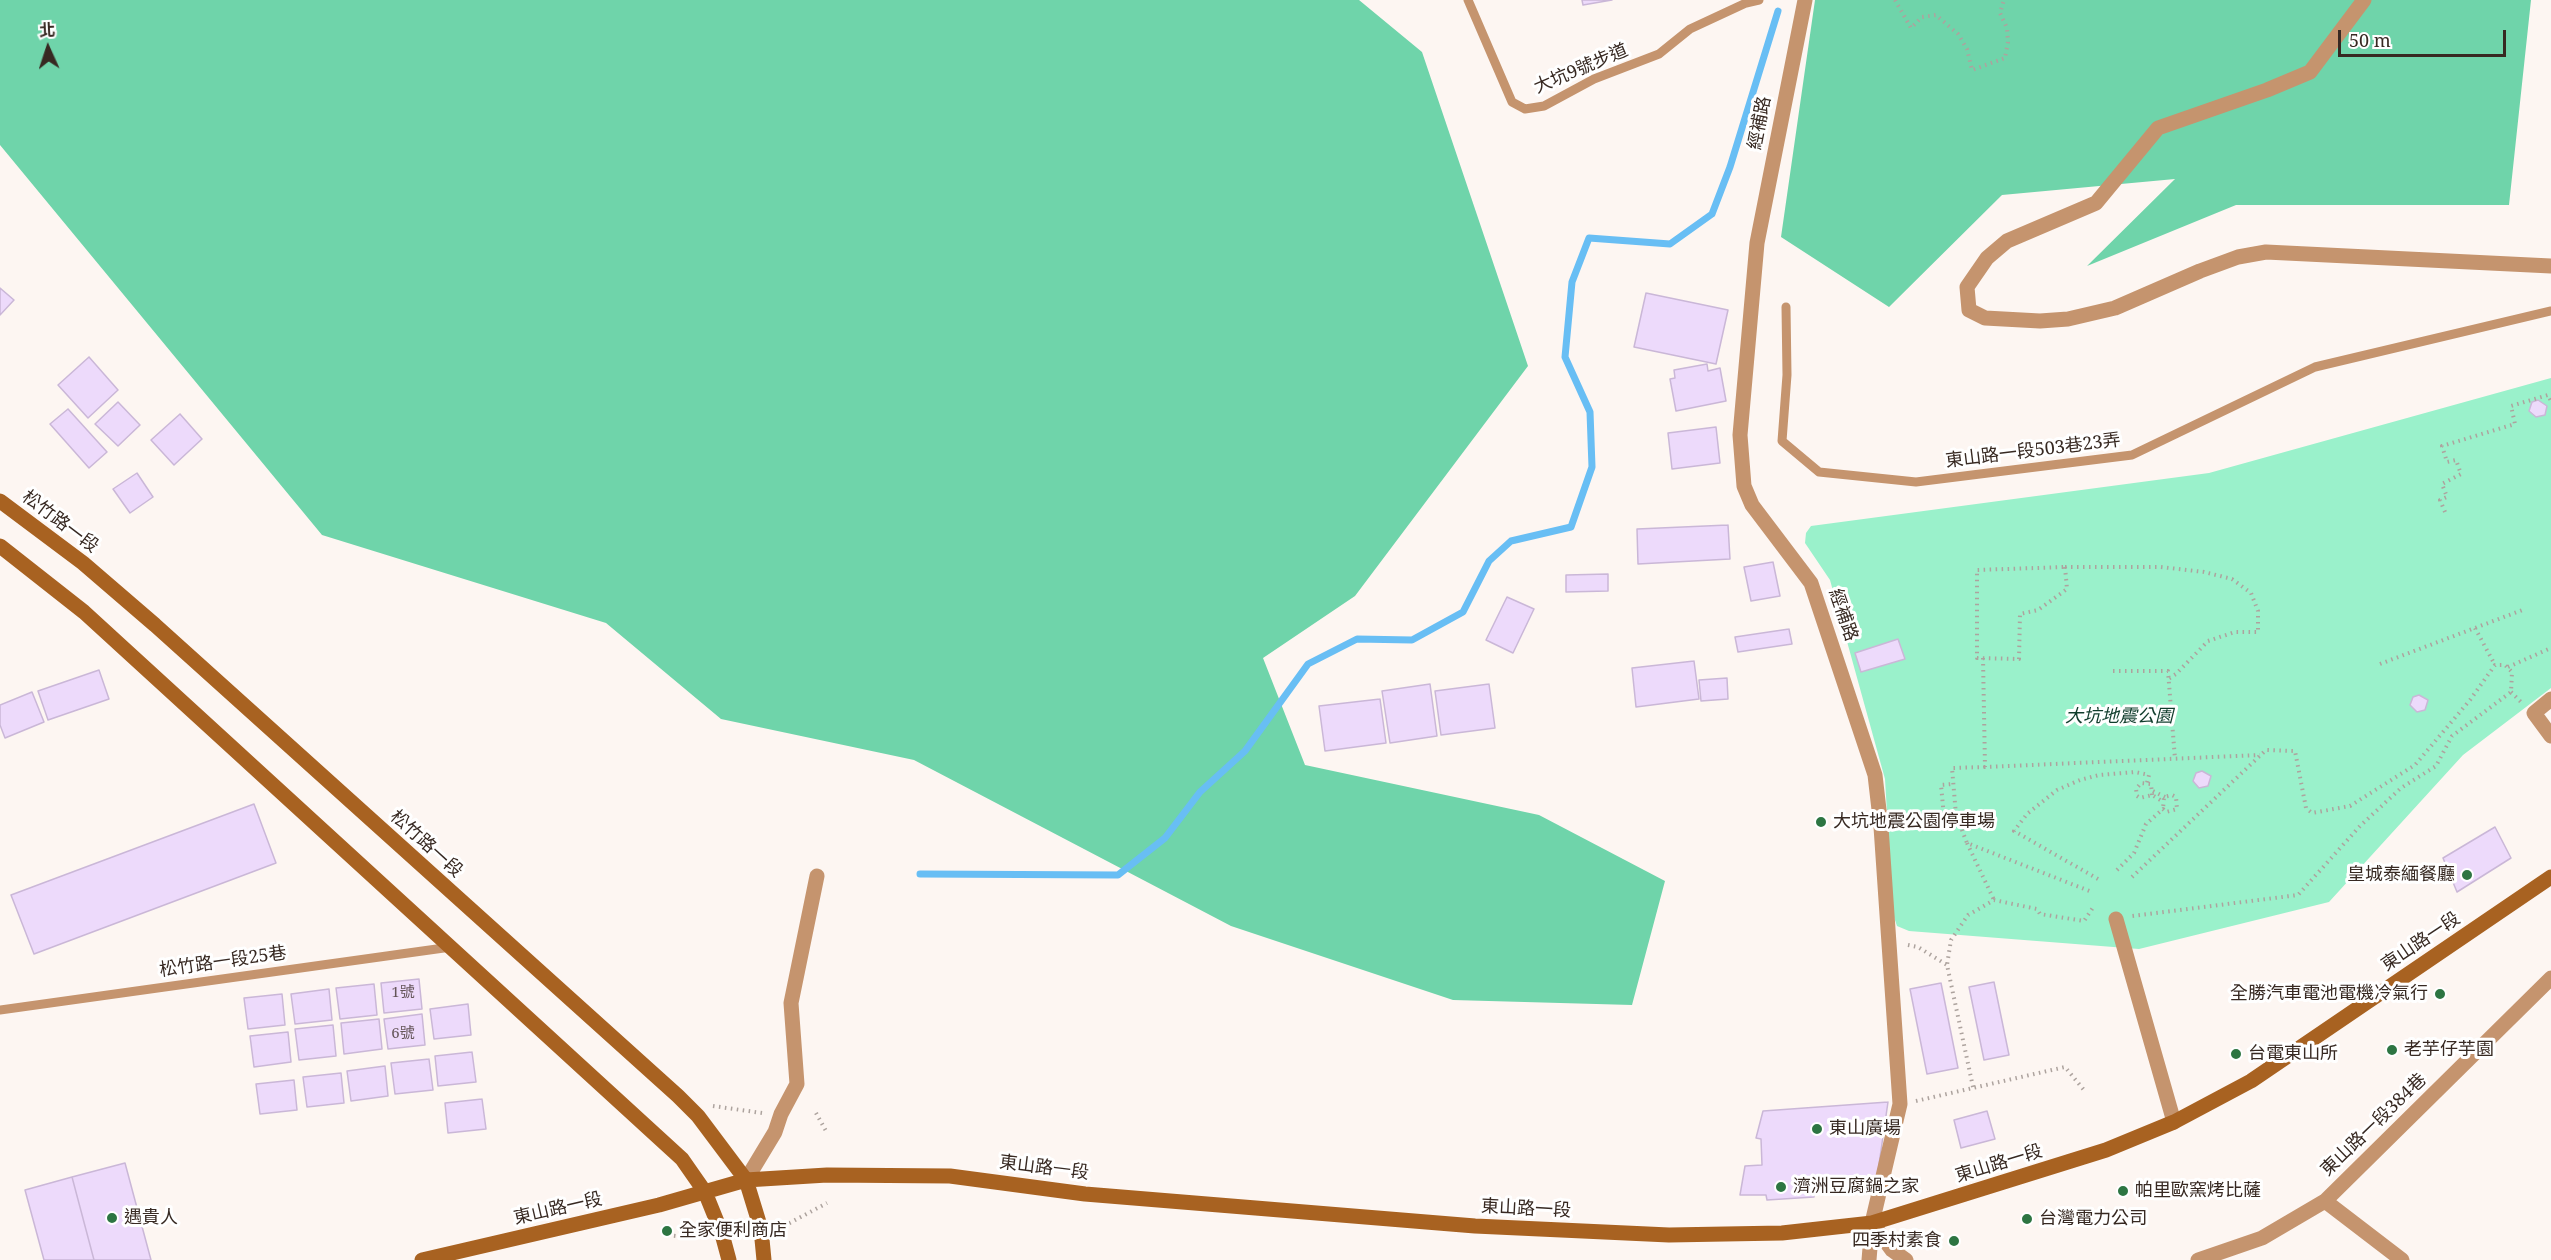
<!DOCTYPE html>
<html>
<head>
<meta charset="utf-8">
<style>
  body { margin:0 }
  #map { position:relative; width:2551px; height:1260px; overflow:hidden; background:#fdf6f2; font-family:"Noto Serif","Noto Sans TC",serif }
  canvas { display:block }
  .north { position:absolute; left:18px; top:18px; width:60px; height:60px; -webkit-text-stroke:4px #fff; paint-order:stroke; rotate:357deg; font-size:16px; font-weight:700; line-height:24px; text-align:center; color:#372922 }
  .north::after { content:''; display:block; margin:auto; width:21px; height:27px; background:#372922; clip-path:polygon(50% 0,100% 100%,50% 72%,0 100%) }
  .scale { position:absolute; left:2338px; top:30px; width:168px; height:27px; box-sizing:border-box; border:3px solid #372922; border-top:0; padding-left:8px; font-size:18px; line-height:21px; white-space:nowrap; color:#372922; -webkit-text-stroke:4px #fff; paint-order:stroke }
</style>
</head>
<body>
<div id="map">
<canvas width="2551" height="1260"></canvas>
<div class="north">北</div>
<div class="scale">50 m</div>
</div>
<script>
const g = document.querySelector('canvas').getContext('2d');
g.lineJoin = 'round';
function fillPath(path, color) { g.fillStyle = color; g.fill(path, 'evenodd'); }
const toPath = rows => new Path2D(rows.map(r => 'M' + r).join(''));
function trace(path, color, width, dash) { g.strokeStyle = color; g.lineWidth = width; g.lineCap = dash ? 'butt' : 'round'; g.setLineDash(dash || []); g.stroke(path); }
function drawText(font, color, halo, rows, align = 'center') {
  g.font = font + ' "Noto Serif","Noto Sans TC",serif'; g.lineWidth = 6; g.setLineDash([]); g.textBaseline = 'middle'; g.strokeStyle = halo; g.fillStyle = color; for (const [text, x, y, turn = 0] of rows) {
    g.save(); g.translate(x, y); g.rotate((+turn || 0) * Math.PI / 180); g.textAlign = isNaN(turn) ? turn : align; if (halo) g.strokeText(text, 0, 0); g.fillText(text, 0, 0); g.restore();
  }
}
const green = toPath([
  [2551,378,2551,688,2463,755,2329,902,2139,949,1909,931,1897,926,1893,914,1885,779,1830,580,1805,543,1806,533,1811,526,2209,473]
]);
const forest = toPath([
  [0,0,1359,0,1422,52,1528,366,1355,596,1263,658,1305,765,1539,815,1665,881,1632,1005,1453,1000,1231,926,914,760,721,719,606,623,322,535,0,145],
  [1815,0,2531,0,2509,205,2236,205,2087,266,2175,179,2002,195,1889,307,1781,237]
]);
const stream = toPath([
  [920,874,1118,875,1165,838,1200,792,1245,751,1308,664,1357,639,1412,640,1463,612,1489,561,1511,541,1571,527,1592,467,1590,412,1565,357,1572,282,1589,238,1670,244,1712,214,1730,167,1778,11]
]);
const building = toPath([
  [1582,0,1612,0,1583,5,1582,0],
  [0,288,14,300,0,315,0,288],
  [1646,293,1728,310,1716,364,1634,347,1646,293],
  [89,357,118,390,88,418,58,385,89,357],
  [1707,364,1708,371,1720,368,1726,401,1676,411,1670,379,1675,378,1674,370,1707,364],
  [2538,400,2547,406,2545,415,2536,417,2529,411,2532,402,2538,400],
  [118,402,140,425,118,446,95,424,118,402],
  [68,409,107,452,89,468,50,424,68,409],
  [180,414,202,439,174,465,151,440,180,414],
  [1716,427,1720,463,1672,469,1668,433,1716,427],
  [137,473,153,497,130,513,113,489,137,473],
  [1728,525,1730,559,1638,564,1637,529,1728,525],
  [1773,562,1780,596,1751,601,1744,567,1773,562],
  [1608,574,1608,591,1566,592,1566,575,1608,574],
  [1507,597,1534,609,1513,653,1486,640,1507,597],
  [1789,629,1792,644,1738,652,1735,637,1789,629],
  [1898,639,1905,659,1861,672,1855,653,1898,639],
  [1694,661,1699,699,1636,707,1632,668,1694,661],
  [99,670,109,699,48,720,38,691,99,670],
  [1727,678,1728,699,1701,701,1699,680,1727,678],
  [1430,684,1437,736,1390,743,1382,691,1430,684],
  [1489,684,1495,728,1441,735,1435,691,1489,684],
  [32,692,44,722,5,738,0,725,0,705,32,692],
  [2419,695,2428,700,2425,710,2417,712,2410,705,2413,697,2419,695],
  [1380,699,1386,743,1325,751,1319,706,1380,699],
  [2202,771,2211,776,2208,786,2199,788,2193,781,2196,773,2202,771],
  [254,804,276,863,34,954,11,895,254,804],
  [2495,827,2511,858,2457,892,2443,858,2495,827],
  [419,979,422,1009,384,1013,381,983,419,979],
  [1994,982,2009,1055,1984,1060,1969,987,1994,982],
  [1941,983,1958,1068,1927,1074,1910,989,1941,983],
  [374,984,377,1015,340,1019,336,988,374,984],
  [329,989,332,1020,295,1024,291,994,329,989],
  [282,994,285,1025,248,1029,244,998,282,994],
  [468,1004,471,1035,434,1039,430,1009,468,1004],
  [422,1014,425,1045,388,1049,384,1019,422,1014],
  [379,1019,382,1049,344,1054,341,1023,379,1019],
  [333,1025,336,1056,299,1060,295,1029,333,1025],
  [288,1032,291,1062,254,1067,250,1036,288,1032],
  [472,1052,476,1082,438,1086,435,1056,472,1052],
  [429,1059,433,1090,395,1094,391,1063,429,1059],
  [385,1066,388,1096,351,1101,347,1071,385,1066],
  [341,1073,344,1103,307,1107,303,1077,341,1073],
  [294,1080,297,1110,260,1114,256,1084,294,1080],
  [482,1099,486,1129,448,1133,445,1103,482,1099],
  [1888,1102,1876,1185,1813,1191,1814,1197,1767,1200,1766,1195,1740,1195,1745,1166,1762,1165,1761,1139,1756,1138,1763,1111,1888,1102],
  [1987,1111,1995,1139,1961,1148,1954,1120,1987,1111],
  [125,1163,151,1260,94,1260,72,1177,125,1163],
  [72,1177,94,1260,44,1260,25,1190,72,1177]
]);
const path = toPath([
  [1895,0,1911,28,1922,17,1936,15,1958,34,1967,49,1972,70,2005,58,2008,42,2007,28,2000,13,2004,0],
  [2445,512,2440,500,2447,497,2442,484,2461,474,2456,460,2447,462,2442,446,2515,424,2511,406,2548,395,2551,401],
  [2065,567,2067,589,2038,610,2020,614,2019,659,1977,658,1977,570,2065,567],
  [2065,567,2161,567,2204,572,2232,579,2251,593,2258,611,2258,632,2235,632,2208,641,2176,674,2168,679],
  [2475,628,2495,665],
  [1983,658,1985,767,2260,755],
  [2380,664,2525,609],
  [2508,667,2551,648],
  [2113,671,2168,671,2175,759],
  [2511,692,2521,702],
  [1985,767,1952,768,1956,815,1967,843,2092,892],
  [2153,791,2165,797],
  [2152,795,2151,784,2141,783,2136,789,2137,796,2140,798,2152,795,2162,801],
  [1900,826,1926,824,1926,818,1944,817,1941,785,1953,784],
  [1967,843,1994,900],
  [2117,870,2134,853,2146,824,2163,809,2166,812,2177,809,2176,797,2172,795,2164,797,2163,809],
  [2132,877,2266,750,2295,751,2306,808,2312,813,2350,806,2415,765,2470,700,2495,665,2505,665,2512,672,2511,692,2452,736,2436,766,2401,788,2360,826,2298,895,2132,916],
  [2098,879,2014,831,2027,814,2057,790,2080,780,2099,775,2135,772,2149,775,2147,783],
  [1908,945,1918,947,1947,965],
  [1973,1087,1947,965,1951,940,1968,915,1994,900,2037,909,2040,914,2084,921,2094,906],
  [1916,1101,2065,1067,2084,1090],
  [713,1106,762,1113],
  [816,1113,826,1131],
  [784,1226,827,1203],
  [668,1235,692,1238]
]);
const lane = toPath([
  [1468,0,1512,102,1525,109,1544,106,1594,79,1659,54,1690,29,1746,3,1759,0],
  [1786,307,1787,375,1782,441,1819,472,1916,482,2132,455,2315,367,2551,311],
  [0,1010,451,947]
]);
const street = toPath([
  [1805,0,1757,243,1740,435,1744,486,1752,505,1811,583,1875,775,1881,827,1900,1104,1872,1223,1869,1260],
  [2364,0,2310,72,2267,90,2158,128,2096,203,2007,241,1987,258,1967,287,1969,310,1985,318,2040,321,2068,319,2115,308,2200,271,2238,257,2266,252,2551,266],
  [2551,699,2534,713,2551,736],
  [2116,919,2174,1122],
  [746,1180,775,1132,781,1114,797,1084,791,1003,817,876],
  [2325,1201,2402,1260],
  [1872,1223,1892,1250,1906,1260],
  [2198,1260,2262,1238,2325,1201,2551,978]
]);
const secondary = toPath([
  [0,501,83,563,155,625,678,1096,698,1116,746,1180,761,1229,764,1260],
  [0,546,84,612,682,1159,705,1192,722,1234,729,1260],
  [422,1260,659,1205,746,1180,827,1175,950,1176,1085,1194,1475,1226,1669,1235,1782,1233,1872,1223,2106,1150,2174,1122,2251,1081,2551,877]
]);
const markers = [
  [1821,822,6,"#2d7542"],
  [2467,875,6,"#2d7542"],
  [2440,994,6,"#2d7542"],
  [2392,1050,6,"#2d7542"],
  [2236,1054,6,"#2d7542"],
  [1817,1129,6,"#2d7542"],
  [1781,1187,6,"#2d7542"],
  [2123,1191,6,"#2d7542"],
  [112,1218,6,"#2d7542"],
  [2027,1219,6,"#2d7542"],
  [667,1231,6,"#2d7542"],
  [1954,1241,6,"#2d7542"]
];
const numberNames = [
  ["1號",403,993],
  ["6號",403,1034]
];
const streetNames = [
  ["大坑9號步道",1581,69,-23],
  ["經補路",1760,123,-79],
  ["東山路一段503巷23弄",2033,451,-7],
  ["松竹路一段",60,522,37],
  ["經補路",1843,615,71],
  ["松竹路一段",426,844,42],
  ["東山路一段",2421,942,-34],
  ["松竹路一段25巷",223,962,-8],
  ["東山路一段384巷",2374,1125,-44],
  ["東山路一段",1999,1164,-17],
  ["東山路一段",1044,1168,7],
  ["東山路一段",558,1209,-13],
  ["東山路一段",1526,1209,3]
];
const parkNames = [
  ["大坑地震公園",2119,717]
];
const poiNames = [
  ["大坑地震公園停車場",1833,822],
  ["皇城泰緬餐廳",2455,875,"right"],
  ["全勝汽車電池電機冷氣行",2428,994,"right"],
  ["老芋仔芋園",2404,1050],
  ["台電東山所",2248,1054],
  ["東山廣場",1829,1129],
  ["濟洲豆腐鍋之家",1793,1187],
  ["帕里歐窯烤比薩",2135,1191],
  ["遇貴人",124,1218],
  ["台灣電力公司",2039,1219],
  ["全家便利商店",679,1231],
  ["四季村素食",1942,1241,"right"]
];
fillPath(green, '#9af1cb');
fillPath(forest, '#6fd4aa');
trace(stream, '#68bef4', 7);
fillPath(building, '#eddafb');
trace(building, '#cab7d7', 1.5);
trace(path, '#ada39e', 4, [1.5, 4.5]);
trace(lane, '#c5946e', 9);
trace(street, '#c5946e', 15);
trace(secondary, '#a86221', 15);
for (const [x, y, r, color] of markers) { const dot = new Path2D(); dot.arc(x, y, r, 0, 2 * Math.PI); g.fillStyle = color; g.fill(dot); trace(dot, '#fff', 2); }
drawText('15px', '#645558', null, numberNames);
drawText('18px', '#372922', '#fff', streetNames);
drawText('italic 18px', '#103d2c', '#fff', parkNames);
drawText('18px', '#372922', '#fff', poiNames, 'left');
</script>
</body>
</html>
